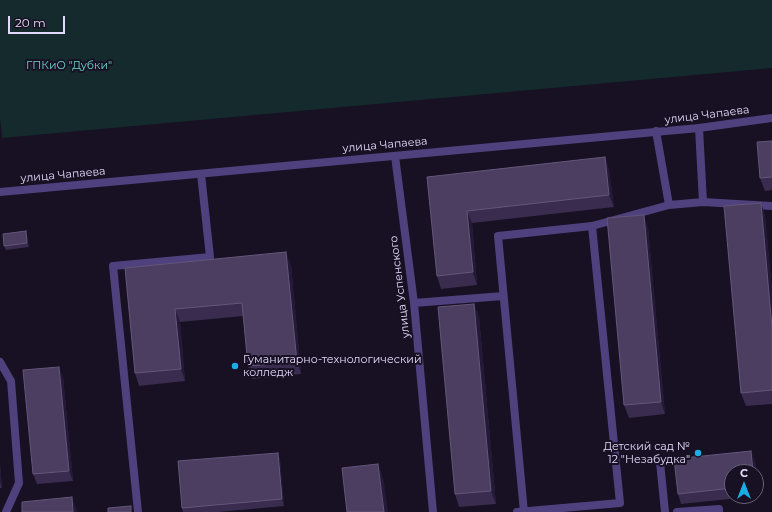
<!DOCTYPE html>
<html>
<head>
<meta charset="utf-8">
<style>
  body { margin:0 }
  #map { position:relative; width:772px; height:512px; overflow:hidden; background:#171123; font-family:Montserrat,sans-serif }
  canvas { display:block }
  .north { position:absolute; left:724px; top:464px; width:40px; height:40px; box-sizing:border-box; background:#171123; border:1px solid #686179; border-radius:50%; rotate:0deg; font-size:11px; font-weight:700; line-height:16px; text-align:center; color:#e2d8fb }
  .north::after { content:''; display:block; margin:auto; width:14px; height:18px; background:#1aaee5; clip-path:polygon(50% 0,100% 100%,50% 72%,0 100%) }
  .scale { position:absolute; left:8px; top:16px; width:57px; height:18px; box-sizing:border-box; border:2px solid #e2d8fb; border-top:0; padding-left:5px; font-size:12px; line-height:14px; white-space:nowrap; color:#e2d8fb; -webkit-text-stroke:3px #171123; paint-order:stroke }
</style>
</head>
<body>
<div id="map">
<canvas width="772" height="512"></canvas>
<div class="north">С</div>
<div class="scale">20 m</div>
</div>
<script>
const g = document.querySelector('canvas').getContext('2d');
g.lineJoin = 'round';
function fillPath(path, color) { g.fillStyle = color; g.fill(path, 'evenodd'); }
const toPath = rows => new Path2D(rows.map(r => 'M' + r).join(''));
function trace(path, color, width, dash) { g.strokeStyle = color; g.lineWidth = width; g.lineCap = dash ? 'butt' : 'round'; g.setLineDash(dash || []); g.stroke(path); }
function drawText(font, color, halo, rows, align = 'center') {
  g.font = font + ' Montserrat,sans-serif'; g.lineWidth = 4; g.setLineDash([]); g.textBaseline = 'middle'; g.strokeStyle = halo; g.fillStyle = color; for (const [text, x, y, turn = 0] of rows) {
    g.save(); g.translate(x, y); g.rotate((+turn || 0) * Math.PI / 180); g.textAlign = isNaN(turn) ? turn : align; if (halo) g.strokeText(text, 0, 0); g.fillText(text, 0, 0); g.restore();
  }
}
const green = toPath([
  [0,0,772,0,772,68,2,138,0,118]
]);
const lane = toPath([
  [699,128,703,202],
  [656,131,669,205],
  [414,303,503,296],
  [0,362,11,381,19,483,6,512],
  [138,512,113,266,210,257,201,174],
  [517,512,620,503,592,226],
  [524,512,498,236,592,226,669,205,703,202,772,206],
  [665,512,660,462,685,460],
  [677,512,719,509,719,512]
]);
const street = toPath([
  [395,156,414,303,433,512],
  [0,192,699,128,772,118]
]);
const wall = toPath([
  [772,141,772,190,765,191,760,178],
  [605,157,609,170,614,207,472,223,477,285,441,289,437,276,427,177],
  [761,203,765,216,772,290,772,404,746,406,741,393],
  [648,228,665,414,629,418,624,405],
  [27,235,29,247,6,250,4,246],
  [291,265,301,374,252,379,248,366,243,316,180,322,185,381,139,386,135,373,125,268],
  [474,304,479,317,496,504,459,507,455,494],
  [63,377,73,481,37,484,33,474],
  [278,453,280,460,284,506,218,512,183,512,182,508],
  [755,461,759,496,681,504,678,494],
  [732,472,756,472,756,496,732,496],
  [0,464,2,488,0,488]
]);
const shadedWall = toPath([
  [605,157,609,170,614,207,609,195],
  [761,203,765,216,772,290,772,328],
  [467,211,472,223,477,285,473,272],
  [644,215,648,228,665,414,661,402],
  [26,231,27,235,29,247,27,243],
  [286,252,291,265,301,374,297,362],
  [474,304,479,317,496,504,491,491],
  [175,309,180,322,185,381,181,369],
  [59,367,63,377,73,481,69,471],
  [751,451,755,461,759,496,756,489,756,472,753,472],
  [278,453,280,460,284,506,282,499],
  [0,464,2,488,0,482],
  [378,464,384,481,388,512,384,512],
  [72,497,77,510,77,512,73,512]
]);
const building = toPath([
  [772,141,772,177,760,178,757,142,772,141],
  [605,157,609,195,467,211,473,272,437,276,427,177,605,157],
  [761,203,772,328,772,390,741,393,724,206,761,203],
  [644,215,661,402,624,405,607,218,644,215],
  [26,231,27,243,4,246,3,234,26,231],
  [286,252,297,362,248,366,242,303,175,309,181,369,135,373,125,268,286,252],
  [474,304,491,491,455,494,438,307,474,304],
  [59,367,69,471,33,474,23,370,59,367],
  [751,451,753,472,732,472,732,488,678,494,674,459,751,451],
  [278,453,282,499,182,508,178,461,278,453],
  [378,464,384,512,347,512,342,468,378,464],
  [72,497,73,512,22,512,22,502,72,497],
  [131,506,131,512,108,512,108,508,131,506]
]);
const markers = [
  [235,366,4,"#1aaee5"],
  [698,453,4,"#1aaee5"]
];
const parkNames = [
  ["ГПКиО \"Дубки\"",69,66]
];
const streetNames = [
  ["улица Чапаева",707,115,-7],
  ["улица Чапаева",385,145,-5],
  ["улица Чапаева",63,175,-5],
  ["улица Успенского",400,287,-97]
];
const poiNames = [
  ["Гуманитарно-технологический",243,360],
  ["колледж",243,373],
  ["Детский сад №",690,447,"right"],
  ["12 \"Незабудка\"",690,460,"right"]
];
fillPath(green, '#152a2d');
trace(lane, '#4e417d', 8);
trace(street, '#4e417d', 8);
fillPath(wall, '#392c4f');
fillPath(shadedWall, '#241936');
fillPath(building, '#4b3e61');
trace(building, '#63567a', 1);
for (const [x, y, r, color] of markers) { const dot = new Path2D(); dot.arc(x, y, r, 0, 2 * Math.PI); g.fillStyle = color; g.fill(dot); trace(dot, '#171123', 1.5); }
drawText('11px', '#6cd3cb', '#171123', parkNames);
drawText('11px', '#e2d8fb', '#171123', streetNames);
drawText('11px', '#e2d8fb', '#171123', poiNames, 'left');
</script>
</body>
</html>
